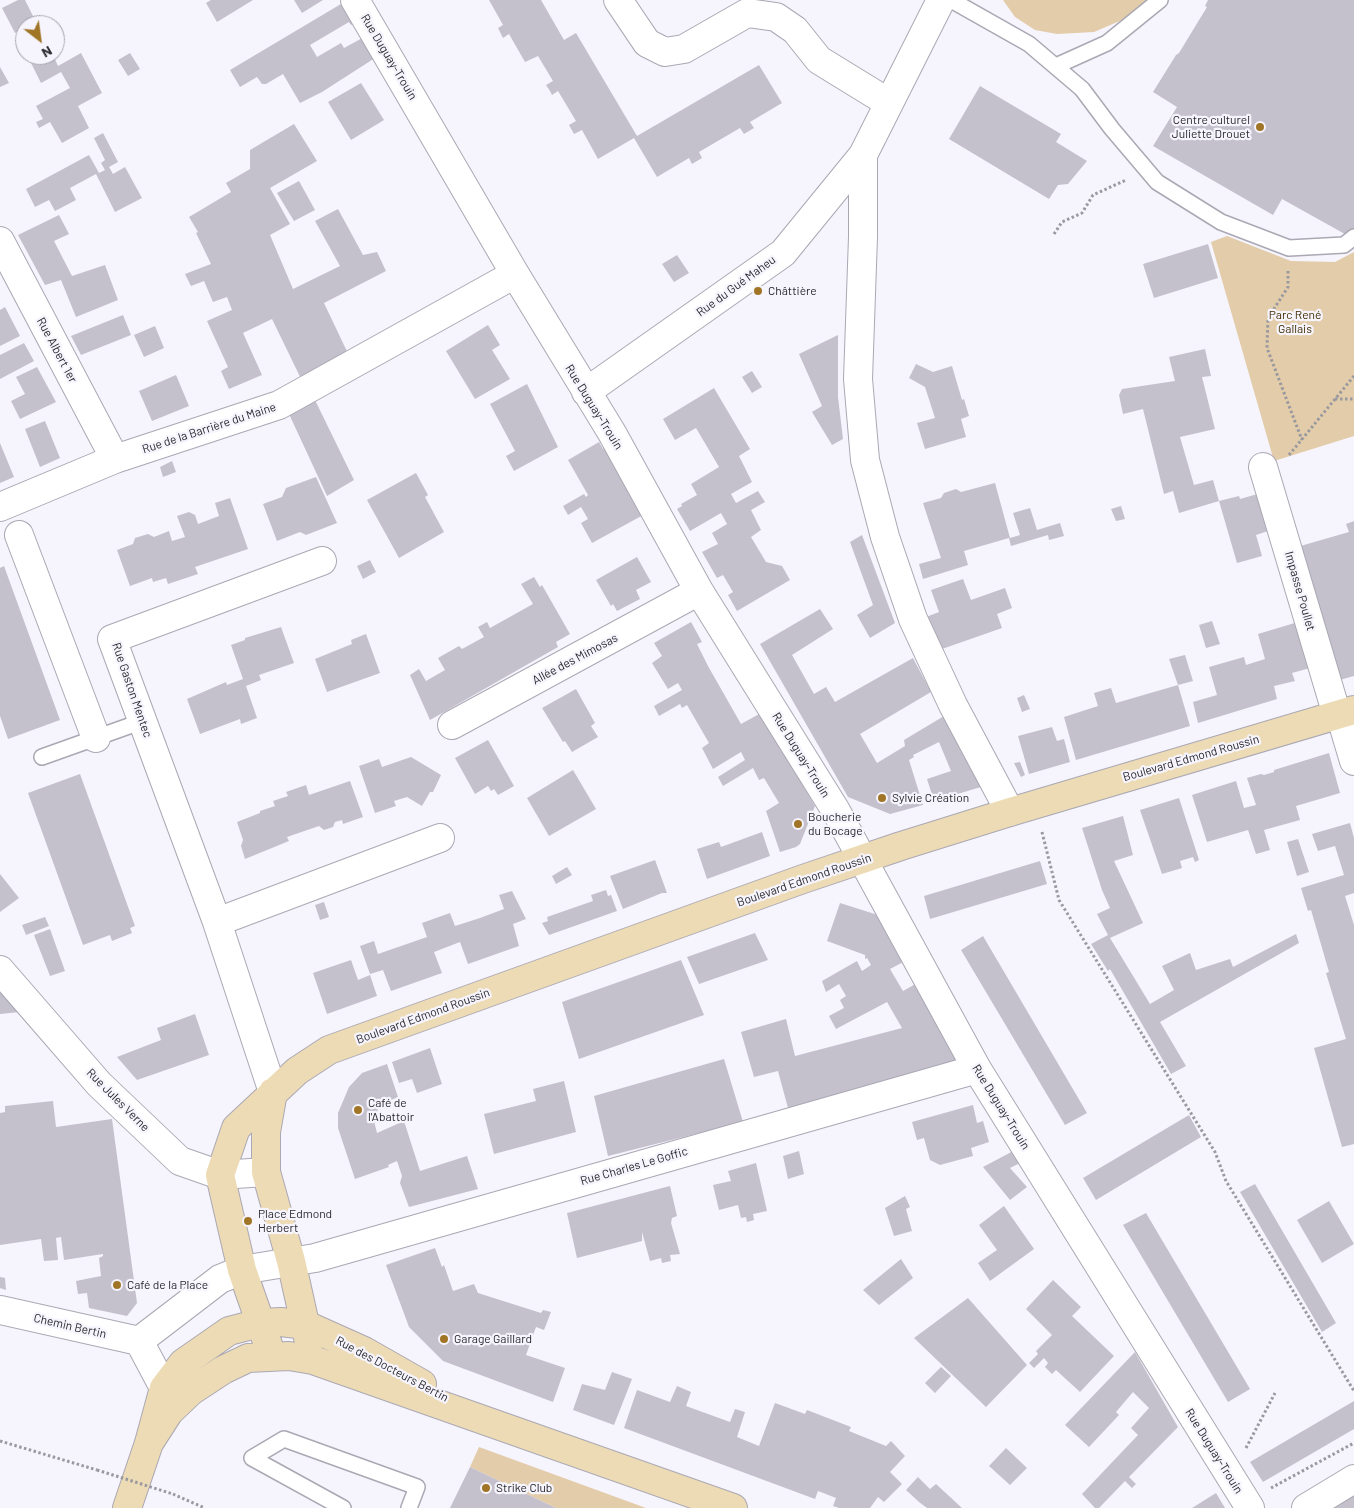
<!DOCTYPE html>
<html>
<head>
<meta charset="utf-8">
<style>
  body { margin:0 }
  #map { position:relative; width:1354px; height:1508px; overflow:hidden; background:#f6f4fd; font-family:Barlow,sans-serif }
  canvas { display:block }
  .north { position:absolute; left:15px; top:15px; width:50px; height:50px; box-sizing:border-box; background:#f6f4fd; border:1px solid #a4a3aa; border-radius:50%; rotate:150deg; font-size:14px; font-weight:700; line-height:20px; text-align:center; color:#2a292d }
  .north::after { content:''; display:block; margin:auto; width:18px; height:22px; background:#a17526; clip-path:polygon(50% 0,100% 100%,50% 72%,0 100%) }
</style>
</head>
<body>
<div id="map">
<canvas width="1354" height="1508"></canvas>
<div class="north">N</div>
</div>
<script>
const g = document.querySelector('canvas').getContext('2d');
g.lineJoin = 'round';
function fillPath(path, color) { g.fillStyle = color; g.fill(path, 'evenodd'); }
const toPath = rows => new Path2D(rows.map(r => 'M' + r).join(''));
function trace(path, color, width, dash) { g.strokeStyle = color; g.lineWidth = width; g.lineCap = dash ? 'butt' : 'round'; g.setLineDash(dash || []); g.stroke(path); }
function drawText(font, color, halo, rows, align = 'center') {
  g.font = font + ' Barlow,sans-serif'; g.lineWidth = 4.5; g.setLineDash([]); g.textBaseline = 'middle'; g.strokeStyle = halo; g.fillStyle = color; for (const [text, x, y, turn = 0] of rows) {
    g.save(); g.translate(x, y); g.rotate((+turn || 0) * Math.PI / 180); g.textAlign = isNaN(turn) ? turn : align; if (halo) g.strokeText(text, 0, 0); g.fillText(text, 0, 0); g.restore();
  }
}
const green = toPath([
  [1003,0,1150,0,1136,14,1094,32,1057,34,1035,30,1015,17],
  [1227,236,1291,261,1335,262,1354,252,1354,436,1274,461,1211,242],
  [479,1447,646,1508,556,1508,470,1467]
]);
const building = toPath([
  [18,0,25,0,36,22,25,25,25,28,15,33,2,8],
  [211,0,253,0,217,22,206,3],
  [294,0,323,0,302,13],
  [489,0,541,0,564,40,576,33,637,136,759,65,782,103,750,122,754,128,744,134,740,128,699,152,702,158,692,164,689,158,657,177,634,138,598,159,582,130,574,134,569,125,576,121,558,91,552,95,550,91,546,85,553,81,538,56,525,62,509,34,503,38,498,28,503,25],
  [1208,0,1354,0,1354,235,1352,238,1282,199,1273,215,1153,146,1177,107,1153,92,1176,55,1179,53,1207,7,1205,6],
  [346,1,358,22,351,25,349,22,310,45,317,57,341,43,344,48,366,36,378,56,322,92,300,103,283,74,266,84,262,84,257,77,240,87,230,70],
  [81,53,102,93,78,106,89,128,62,143,50,122,39,128,36,122,43,119,36,106,70,88,61,72,41,83,28,57,31,55,53,55,58,66],
  [130,53,140,69,128,76,118,60],
  [0,67,9,83,0,87],
  [361,83,384,120,351,140,328,102],
  [980,86,1061,134,1056,142,1087,161,1068,184,1058,185,1049,199,949,139],
  [294,124,317,161,270,188,290,224,270,235,293,289,340,266,315,221,338,209,363,255,377,252,386,271,324,303,352,362,305,387,272,319,243,333,262,375,229,389,221,371,228,367,207,321,232,310,227,297,213,302,204,281,191,286,185,274,211,264,196,233,198,232,189,217,231,192,226,183,250,169,250,150],
  [103,133,118,162,109,167,113,174,125,167,142,198,115,212,96,174,70,188,76,200,55,211,49,200,35,207,26,189,89,155,99,173,105,170,101,163,105,160,94,138],
  [299,181,315,210,294,221,277,193],
  [59,215,69,234,54,241,72,276,105,265,118,300,76,317,61,280,45,285,18,235],
  [1208,244,1218,278,1154,298,1143,264],
  [677,255,689,273,674,282,662,264],
  [5,307,20,336,0,346,0,310],
  [123,315,131,335,81,355,71,336],
  [488,325,500,345,492,350,510,379,475,399,446,351],
  [155,326,164,348,144,357,134,335],
  [838,335,838,397,843,439,832,445,812,412,822,406,799,354],
  [24,343,34,361,0,379,0,355],
  [1205,349,1211,376,1202,377,1215,429,1180,437,1194,485,1213,480,1219,501,1179,513,1173,491,1164,494,1143,409,1123,414,1119,395,1122,389,1175,381,1169,357],
  [916,364,933,372,952,366,962,400,964,399,969,416,961,419,966,437,925,449,917,423,935,418,925,387,909,378],
  [37,367,56,402,20,419,11,401,25,394,16,377],
  [752,371,762,387,752,393,742,377],
  [176,375,189,406,152,421,139,391],
  [527,384,558,447,514,471,506,456,515,451,490,404],
  [714,388,750,449,739,456,752,482,731,494,736,503,758,491,765,502,751,510,761,530,751,537,766,562,782,566,790,580,737,611,728,595,733,592,723,575,717,578,702,552,718,544,712,533,727,524,721,513,690,531,677,509,682,506,681,504,697,495,691,484,719,467,696,428,675,440,663,419],
  [315,400,354,480,327,496,289,414],
  [45,421,60,458,40,467,25,429],
  [599,442,603,449,606,447,645,514,592,543,581,523,588,519,581,507,568,515,563,506,584,494,586,497,588,495,568,460],
  [0,443,14,477,0,483],
  [172,461,176,472,163,477,160,467],
  [416,473,428,495,425,497,444,532,399,558,367,500],
  [316,477,337,523,306,535,300,532,277,541,263,504,282,497,286,488],
  [995,483,1010,538,1020,535,1013,513,1030,508,1037,530,1060,523,1064,536,1049,540,1048,535,1011,546,1009,538,964,551,968,565,923,579,919,564,941,558,923,503,941,498,944,493,956,489,961,492],
  [1261,493,1271,530,1256,535,1262,556,1237,563,1219,501,1239,496,1240,499],
  [230,498,248,549,195,567,198,574,168,584,166,578,153,582,152,578,130,586,117,550,133,544,135,538,148,534,154,537,169,531,172,541,185,537,177,516,189,512,195,515,198,524,219,516,215,503],
  [1121,506,1125,519,1116,521,1111,509],
  [1354,521,1354,676,1336,681,1297,547,1349,532,1346,524],
  [862,535,895,623,870,638,857,615,873,605,850,542],
  [637,557,651,582,636,590,640,599,617,611,613,604,611,606,596,580],
  [370,560,376,572,363,579,357,566],
  [4,566,60,720,8,739,0,716,0,568],
  [534,577,540,587,542,585,570,634,556,642,558,647,430,720,410,675,419,669,426,681,445,670,438,658,459,646,462,649,484,637,478,627,487,622,490,628,533,604,521,584],
  [963,579,971,600,1005,588,1012,608,997,614,1002,628,942,649,926,617,939,612,931,590],
  [820,609,833,629,792,655,814,694,826,687,835,702,913,658,931,692,860,734,877,763,905,746,904,740,944,716,974,766,981,787,934,801,927,779,951,771,939,742,913,755,914,757,909,760,923,805,890,814,848,797,760,644],
  [1212,621,1220,644,1206,648,1199,625],
  [691,622,702,642,697,644,708,666,741,724,761,713,815,806,800,844,796,847,780,852,766,811,779,803,764,778,759,780,753,768,723,786,718,777,745,760,741,752,713,769,702,748,709,743,687,705,682,708,680,704,659,716,654,706,682,690,678,683,668,689,652,663,662,656,654,643],
  [1298,622,1310,668,1292,673,1295,681,1274,686,1277,699,1198,723,1193,702,1217,695,1209,667,1244,657,1246,665,1265,659,1258,634],
  [281,627,294,663,259,675,261,680,246,686,257,718,241,724,240,719,200,734,187,699,226,682,227,685,243,679,231,645,245,640,245,638],
  [366,634,380,673,327,692,315,659,352,644,351,640],
  [1185,655,1193,681,1178,685,1190,726,1076,760,1064,717,1098,706,1094,693,1111,688,1116,703,1178,685,1169,659],
  [576,689,595,723,591,726,598,737,572,752,565,741,563,742,542,708],
  [1024,695,1030,709,1022,712,1017,698],
  [1052,727,1057,741,1064,739,1070,762,1029,774,1018,736],
  [488,740,514,786,498,795,494,789,491,791,488,786,475,794,455,758],
  [1329,753,1340,793,1296,806,1300,820,1264,830,1270,850,1256,854,1248,830,1207,842,1192,795,1236,781,1244,808,1256,805,1247,778,1261,774,1264,775,1274,772,1274,770],
  [411,757,441,775,433,792,430,792,422,806,407,797,394,801,396,806,375,813,359,766,379,759,382,767],
  [1020,762,1025,775,1021,777,1014,763],
  [573,770,596,809,549,836,527,798],
  [80,774,135,926,130,928,132,933,112,941,110,935,83,945,28,793],
  [350,781,363,817,343,824,342,820,335,822,333,827,324,830,319,826,287,837,289,841,245,859,241,846,243,840,237,822,260,813,260,811,275,806,273,801,288,796,286,792,306,785,309,795],
  [1179,798,1199,860,1195,862,1193,857,1180,861,1182,868,1162,874,1140,810],
  [1123,816,1133,855,1114,861,1143,923,1110,938,1150,1004,1174,990,1162,966,1190,953,1196,970,1230,959,1233,967,1296,934,1299,943,1160,1022,1186,1066,1171,1074,1110,969,1108,971,1091,944,1108,935,1097,914,1110,908,1102,890,1082,828],
  [1350,823,1354,838,1354,893,1345,896,1354,925,1354,1144,1342,1147,1314,1048,1346,1039,1326,973,1329,972,1311,910,1308,911,1301,888,1344,875,1335,846,1318,851,1312,834],
  [762,832,770,856,707,879,697,849,719,842,721,847],
  [1298,839,1309,872,1297,876,1287,842],
  [655,860,667,893,662,893,623,909,610,876],
  [1040,861,1047,884,930,919,924,896],
  [567,867,572,875,556,884,552,876],
  [0,874,19,898,0,912],
  [606,890,608,896,611,895,617,911,549,935,542,923,548,921,547,917,593,901,591,895],
  [512,891,526,919,513,924,519,946,468,964,460,942,434,952,442,973,391,991,383,970,370,974,360,946,374,941,378,954,427,937,422,923,450,913,455,926,480,918,504,909,499,895],
  [324,902,329,917,320,920,315,905],
  [840,903,881,916,907,960,890,969,903,991,919,982,961,1055,952,1066,788,1108,778,1071,754,1077,741,1032,786,1019,795,1056,902,1028,887,1002,836,1029,829,1016,844,1008,840,1000,846,996,839,984,826,992,822,981,857,961,862,971,871,965,867,958,865,959,865,955,827,941],
  [45,917,49,926,26,935,22,925],
  [50,929,65,971,50,976,34,935],
  [755,933,768,960,699,984,687,957],
  [983,936,1087,1113,1065,1125,961,950],
  [351,960,358,980,370,975,377,996,327,1014,313,973],
  [681,960,704,1015,579,1059,562,1002],
  [0,989,20,1012,0,1014],
  [195,1014,209,1055,137,1080,117,1057,161,1040,157,1028],
  [430,1048,442,1084,417,1093,412,1079,399,1083,392,1062],
  [724,1059,743,1122,608,1156,594,1096],
  [387,1064,398,1097,382,1104,378,1109,374,1121,377,1133,404,1121,420,1171,467,1156,478,1189,409,1207,400,1183,402,1176,397,1161,388,1165,389,1167,355,1179,338,1128,338,1113,349,1087,362,1073],
  [564,1081,576,1132,494,1154,484,1114,536,1101,533,1089],
  [53,1101,56,1127,112,1119,137,1303,127,1316,89,1308,87,1293,78,1294,76,1281,101,1276,99,1258,103,1256,103,1254,64,1260,61,1237,56,1238,58,1260,44,1261,41,1239,0,1245,0,1113,5,1112,5,1106],
  [973,1105,977,1123,983,1121,989,1142,971,1148,973,1156,940,1165,930,1160,924,1138,917,1140,912,1122],
  [1189,1115,1201,1137,1096,1200,1083,1178],
  [1017,1149,1024,1161,1010,1168,1027,1187,1010,1200,983,1167],
  [799,1151,804,1174,788,1179,783,1156],
  [756,1163,767,1211,753,1214,754,1220,747,1222,746,1217,741,1218,738,1205,719,1210,713,1185,731,1181,728,1171],
  [1255,1184,1336,1323,1322,1332,1240,1192],
  [670,1186,677,1216,672,1218,671,1223,680,1254,670,1255,671,1261,662,1263,661,1258,650,1261,642,1232,642,1241,577,1258,567,1213],
  [905,1196,910,1207,906,1209,912,1231,894,1236,885,1208],
  [1329,1201,1354,1244,1322,1263,1297,1220],
  [1004,1206,1034,1249,990,1281,978,1263,997,1250,979,1225],
  [1146,1213,1250,1389,1228,1402,1123,1225],
  [435,1248,442,1267,444,1265,453,1291,474,1284,478,1293,541,1313,543,1310,551,1312,544,1330,536,1327,526,1355,565,1368,553,1402,443,1361,409,1327,386,1265],
  [901,1259,913,1278,879,1305,863,1290],
  [0,1277,5,1278,6,1290,0,1288],
  [1053,1280,1081,1307,1072,1316,1114,1356,1080,1392,1056,1370,1052,1374,1045,1367,1048,1363,1044,1358,1034,1368,1029,1363,1038,1354,1036,1351,1052,1335,1026,1309],
  [968,1298,1027,1365,986,1407,914,1338],
  [1135,1352,1178,1427,1129,1477,1136,1484,1132,1488,1125,1481,1099,1508,1095,1508,1082,1494,1138,1435,1131,1428,1149,1408,1133,1392,1116,1412,1119,1415,1089,1447,1065,1425],
  [941,1367,951,1376,935,1393,925,1383],
  [612,1372,632,1379,614,1425,573,1410,582,1384,605,1390],
  [677,1386,691,1392,686,1406,730,1422,735,1409,745,1412,737,1437,759,1446,775,1403,805,1414,807,1410,851,1427,849,1431,886,1446,891,1441,905,1456,890,1472,902,1484,884,1502,878,1497,870,1508,839,1508,833,1506,836,1498,818,1491,815,1499,624,1428,637,1390,670,1402],
  [1354,1401,1354,1429,1263,1482,1250,1462],
  [1006,1448,1027,1468,1010,1485,989,1466],
  [470,1467,556,1508,450,1508],
  [918,1477,930,1489,936,1484,962,1508,927,1508,919,1502,906,1490],
  [1354,1491,1354,1508,1324,1508],
  [1216,1493,1225,1508,1192,1508]
]);
const path = toPath([
  [1054,234,1062,222,1082,213,1093,195,1126,180],
  [1288,271,1288,287,1268,318,1267,348,1302,440],
  [1335,399,1354,399],
  [1289,455,1354,376],
  [1042,832,1059,900,1215,1152,1226,1181,1354,1391],
  [0,1441,97,1470],
  [1246,1448,1275,1393],
  [1271,1488,1354,1443],
  [173,1494,205,1508]
]);
const lane = toPath([
  [951,0,1029,44,1082,89,1112,129,1157,182,1221,222,1289,248,1344,245,1354,237],
  [1056,66,1107,43,1160,0],
  [42,757,143,721],
  [343,1508,252,1458,284,1439,417,1487,409,1508]
]);
const street = toPath([
  [355,0,515,274,612,433,699,591,836,811,977,1069,1250,1508],
  [618,0,647,43,665,52,684,49,747,13,776,17,795,30,819,60,889,103],
  [941,0,863,155,863,237,858,379,865,460,885,537,913,619,953,705,1010,812],
  [0,241,115,459],
  [586,392,783,253,863,155],
  [1263,467,1337,715],
  [0,507,115,459,279,405,515,274],
  [19,535,96,738],
  [1340,714,1354,761],
  [452,725,699,591],
  [217,922,440,838],
  [0,970,99,1084,180,1161,220,1175,266,1172],
  [273,1092,217,922,112,639,322,561],
  [0,1310,139,1341,164,1388],
  [139,1341,220,1279,242,1270,315,1258,977,1069],
  [1306,1508,1354,1479]
]);
const secondary = toPath([
  [273,1092,266,1132,266,1172,291,1261,309,1342],
  [272,1356,242,1270,220,1175,236,1128,297,1071,329,1050,803,879,901,846,1010,812,1354,710],
  [149,1443,169,1412,191,1391,223,1370,248,1358,289,1356,313,1360,733,1508],
  [127,1508,149,1443,164,1388,183,1363,229,1331,260,1323,281,1322,306,1325,364,1351,422,1384]
]);
const pathBridge = toPath([
  [97,1470,173,1494]
]);
const markers = [
  [1260,127,5,"#a17526"],
  [758,291,5,"#a17526"],
  [882,798,5,"#a17526"],
  [798,824,5,"#a17526"],
  [358,1110,5,"#a17526"],
  [248,1221,5,"#a17526"],
  [117,1285,5,"#a17526"],
  [444,1339,5,"#a17526"],
  [486,1488,5,"#a17526"]
];
const streetNames = [
  ["Rue Duguay-Trouin",389,57,59],
  ["Rue du Gué Maheu",736,286,-36],
  ["Rue Albert 1er",57,350,62],
  ["Rue Duguay-Trouin",594,407,58],
  ["Rue de la Barrière du Maine",209,428,-18],
  ["Impasse Poullet",1300,591,74],
  ["Allée des Mimosas",575,659,-28],
  ["Rue Gaston Mentec",132,690,71],
  ["Rue Duguay-Trouin",801,755,58],
  ["Boulevard Edmond Roussin",1191,758,-16],
  ["Boulevard Edmond Roussin",804,880,-19],
  ["Boulevard Edmond Roussin",423,1016,-20],
  ["Rue Jules Verne",118,1100,45],
  ["Rue Duguay-Trouin",1001,1107,58],
  ["Rue Charles Le Goffic",634,1166,-16],
  ["Chemin Bertin",70,1326,13],
  ["Rue des Docteurs Bertin",392,1369,28],
  ["Rue Duguay-Trouin",1214,1451,58]
];
const poiNames = [
  ["Centre culturel",1250,120,"right"],
  ["Juliette Drouet",1250,134,"right"],
  ["Châttière",768,291],
  ["Sylvie Création",892,798],
  ["Boucherie",808,817],
  ["du Bocage",808,831],
  ["Café de",368,1103],
  ["l'Abattoir",368,1117],
  ["Place Edmond",258,1214],
  ["Herbert",258,1228],
  ["Café de la Place",127,1285],
  ["Garage Gaillard",454,1339],
  ["Strike Club",496,1488]
];
const parkNames = [
  ["Parc René",1295,315],
  ["Gallais",1295,329]
];
fillPath(green, '#e3cca9');
fillPath(building, '#c4c1cd');
trace(lane, '#aaa8b3', 18);
trace(street, '#aaa8b3', 30);
trace(secondary, '#aaa8b3', 30);
trace(path, '#9a999f', 3, [2.5, 2.5]);
trace(lane, '#fff', 15);
trace(street, '#fff', 28);
trace(secondary, '#eddbb5', 28);
trace(pathBridge, '#9a999f', 3, [2.5, 2.5]);
for (const [x, y, r, color] of markers) { const dot = new Path2D(); dot.arc(x, y, r, 0, 2 * Math.PI); g.fillStyle = color; g.fill(dot); trace(dot, '#f6f4fd', 2); }
drawText('12px', '#2a292d', '#f6f4fd', streetNames);
drawText('12px', '#2a292d', '#f6f4fd', poiNames, 'left');
drawText('12px', '#422c00', '#f6f4fd', parkNames);
</script>
</body>
</html>
